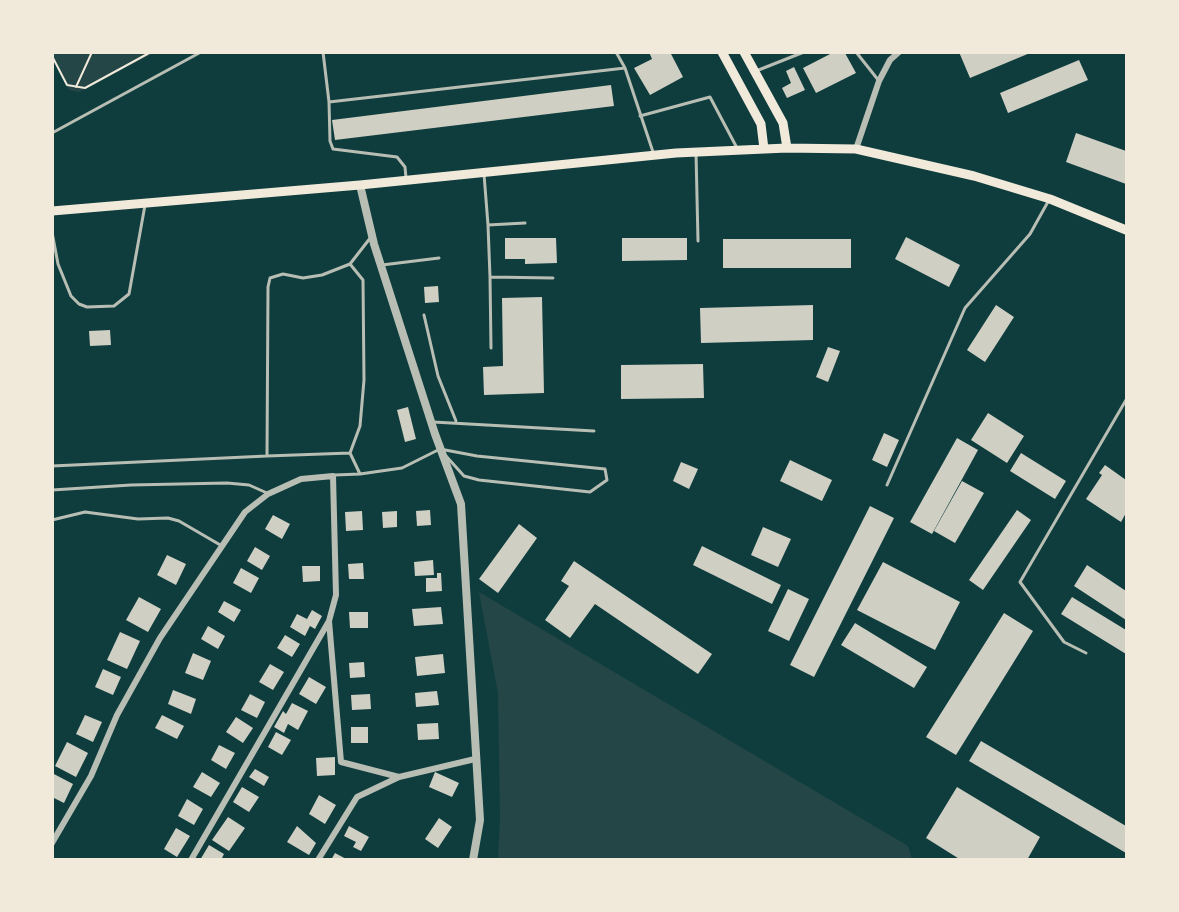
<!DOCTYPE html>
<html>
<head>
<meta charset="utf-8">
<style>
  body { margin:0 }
  #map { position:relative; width:1179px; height:912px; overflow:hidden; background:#0f3d3e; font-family:"IBM Plex Sans",sans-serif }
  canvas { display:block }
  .frame { position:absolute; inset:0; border:54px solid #f1e9da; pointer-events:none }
</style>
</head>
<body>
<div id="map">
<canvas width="1179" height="912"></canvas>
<div class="frame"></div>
</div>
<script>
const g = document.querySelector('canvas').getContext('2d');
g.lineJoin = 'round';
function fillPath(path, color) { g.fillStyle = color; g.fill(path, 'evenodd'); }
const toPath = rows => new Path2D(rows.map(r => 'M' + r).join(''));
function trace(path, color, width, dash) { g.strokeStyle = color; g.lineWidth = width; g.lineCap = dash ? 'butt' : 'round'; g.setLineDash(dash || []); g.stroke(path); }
const green = toPath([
  [53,53,154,53,79,92,69,90,53,59],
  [479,592,908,846,912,859,498,859,500,819,498,693]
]);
const building = toPath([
  [649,52,670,52,683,77,650,95,634,68,652,59],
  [834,52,845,53,856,73,816,93,803,68],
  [959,52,1030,52,1030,53,970,78],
  [1079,60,1088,80,1008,113,1000,93],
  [794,67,805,90,787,98,782,88,791,83,786,71],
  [611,85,614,106,335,140,332,120],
  [1076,133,1126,151,1126,184,1066,162],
  [906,237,960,265,949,287,895,259],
  [505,238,556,238,557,263,525,264,525,259,505,259],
  [622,238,687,238,687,260,622,261],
  [723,239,851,239,851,268,723,268],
  [438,286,439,302,425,303,424,287],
  [542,297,544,393,484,395,483,367,503,366,502,298],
  [813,305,813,340,701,343,700,308],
  [996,305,1014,317,985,362,967,350],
  [110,330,111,345,90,346,89,331],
  [828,347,840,351,828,382,816,377],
  [703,364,704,398,621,399,621,365],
  [408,407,416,439,405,442,397,410],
  [988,413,1024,436,1007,463,971,440],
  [884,433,899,440,887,467,872,460],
  [957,438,978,450,932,534,910,522],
  [1021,453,1066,481,1055,499,1010,471],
  [790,460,832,480,822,501,780,481],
  [681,462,698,469,689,489,673,481],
  [1105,465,1126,480,1126,513,1121,522,1086,499,1102,475,1099,473],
  [962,481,984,493,955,543,934,531],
  [870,506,894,518,814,677,790,665],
  [430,510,431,525,417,526,416,511],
  [1017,510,1031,520,983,590,969,580],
  [362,511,363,530,346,531,345,512],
  [397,511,397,527,383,528,382,512],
  [273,515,290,524,282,539,265,529],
  [519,524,537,538,498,593,479,579],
  [763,527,791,539,778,567,751,555],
  [702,546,781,585,772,604,693,565],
  [255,547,270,556,262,570,247,561],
  [167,555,186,564,176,585,157,575],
  [433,560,434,575,415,576,414,562],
  [574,561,712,654,698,674,595,604,570,638,545,620,569,586,561,581],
  [883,562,960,602,935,650,857,610],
  [363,563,364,579,349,579,348,564],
  [1087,565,1126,591,1126,620,1074,586],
  [302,566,320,566,320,581,303,582],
  [241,568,259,578,251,593,233,583],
  [437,573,441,573,442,591,426,592,426,578,437,578],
  [788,589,809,599,789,641,768,631],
  [139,597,161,609,148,632,126,620],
  [1072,597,1126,630,1126,654,1061,614],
  [224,601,241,610,234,622,218,612],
  [441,607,443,624,414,626,412,609],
  [312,610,322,616,315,629,310,626,305,636,290,627,297,614,307,619],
  [349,612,368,612,368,628,350,628],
  [1004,613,1033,631,956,755,926,737],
  [855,623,927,667,914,688,841,645],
  [208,626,225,636,218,649,201,639],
  [120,632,140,641,127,669,107,660],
  [285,635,300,644,292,657,277,648],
  [193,653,211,661,203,680,185,673],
  [443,654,445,673,417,676,415,657],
  [364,662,365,677,350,678,349,663],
  [270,664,284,672,273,690,259,682],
  [103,669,121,677,113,695,95,687],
  [309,677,326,687,316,704,299,694],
  [173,690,196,699,191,714,168,704],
  [437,691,439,705,416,707,415,693],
  [250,694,265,702,257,718,241,710],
  [370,694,371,709,352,710,351,695],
  [292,703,308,711,298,730,288,724,284,733,274,727,283,711,286,714],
  [85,715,102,722,93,742,76,734],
  [162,715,184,726,177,739,155,728],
  [236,717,253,728,243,743,226,732],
  [438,723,439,739,418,740,417,724],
  [351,727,368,727,368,743,351,743],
  [276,732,291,740,282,755,268,747],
  [981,741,1126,826,1126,853,969,761],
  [67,742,88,753,76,777,55,766],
  [219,745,235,753,226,769,211,760],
  [335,757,335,775,317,776,316,758],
  [255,769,269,777,264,786,249,777],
  [202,772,220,783,211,797,193,787],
  [435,772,459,783,452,797,429,787],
  [52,773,73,784,64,803,52,797],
  [242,787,259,797,249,812,233,802],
  [957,787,1040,837,1027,860,961,860,926,838],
  [319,795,336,805,325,824,309,814],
  [187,799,203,809,194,825,178,816],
  [228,817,245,828,229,851,212,840],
  [439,818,452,827,438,848,425,839],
  [297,826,316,843,309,855,287,842],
  [349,826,369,837,361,851,353,847,356,842,344,836],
  [176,828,190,836,177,857,164,849],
  [209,845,224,854,221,860,200,860],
  [335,853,348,860,331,860]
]);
const path = toPath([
  [52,56,67,85,85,88,151,52],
  [76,87,92,52]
]);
const service = toPath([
  [323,52,329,102,330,141,333,149,397,157,405,167,406,178],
  [616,52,625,68,654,155],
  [856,52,879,81],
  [756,71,804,52],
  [329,102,625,68],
  [640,116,710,97,737,148],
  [52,133,201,52],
  [696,153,698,241],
  [484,174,488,225,525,223],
  [488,225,490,277,553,278],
  [52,232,58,264,71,296,79,304,87,307,114,306,129,294,145,205],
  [371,237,350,264,322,275,303,278,283,274,270,278,268,287,267,456,350,453,360,474,402,468,440,449,477,456,605,469,607,480,590,492,479,480,464,476,446,456],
  [382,265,439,258],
  [490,277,491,348],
  [424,315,438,376,456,421],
  [433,422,594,431],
  [350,453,360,426,364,380,363,280,350,264],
  [52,466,267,456],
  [335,475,360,474],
  [887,485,965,308,1030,234,1049,200],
  [52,490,131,485,227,483,249,485,267,493],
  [52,520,85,512,138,519,168,518,179,521,222,546],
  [1086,653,1064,642,1020,582,1126,400]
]);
const minor = toPath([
  [856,149,879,81,890,60,899,52],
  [52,843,91,776,117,715,160,638,245,512,268,494,301,479,333,476,336,595,329,621,341,762,399,777],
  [191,860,329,621],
  [318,860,357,797,399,777,475,759]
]);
const tertiary = toPath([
  [360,185,374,244,435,434,461,504,480,820,473,860]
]);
const secondary = toPath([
  [722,52,761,124,764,149],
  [744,52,783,123,787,148],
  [52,211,360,185,676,153,787,148,856,149,974,176,1050,199,1126,230]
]);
fillPath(green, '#244646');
fillPath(building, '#cfcfc3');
trace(path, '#f1e9da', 2);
trace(service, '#b8beb3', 3);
trace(minor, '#b8beb3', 6);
trace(tertiary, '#b8beb3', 8);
trace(secondary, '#f1e9da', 9);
</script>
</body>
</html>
